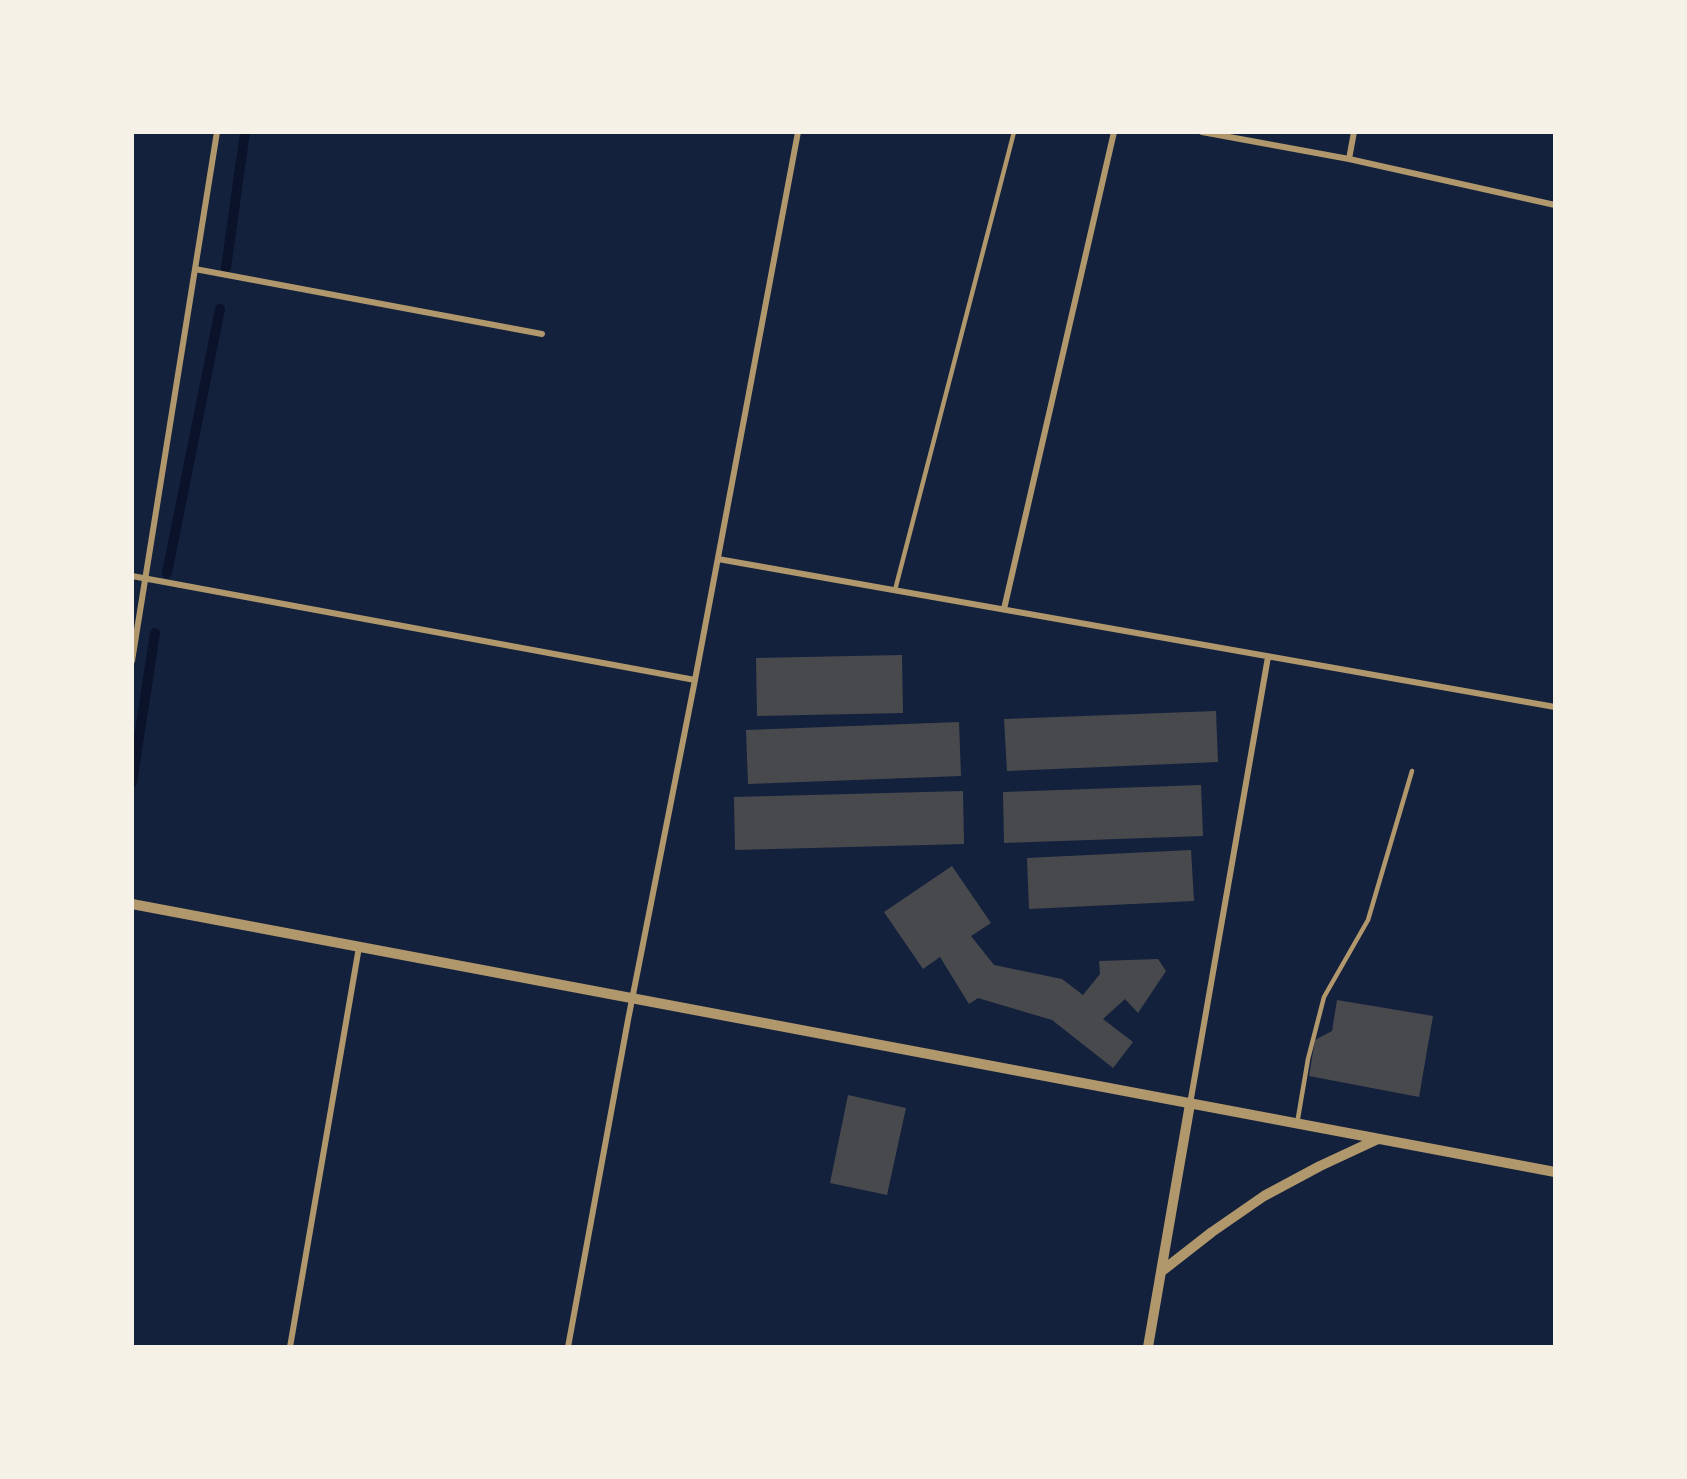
<!DOCTYPE html>
<html>
<head>
<meta charset="utf-8">
<style>
  body { margin:0 }
  #map { position:relative; width:1687px; height:1479px; overflow:hidden; background:#14213d; font-family:Roboto,sans-serif }
  canvas { display:block }
  .frame { position:absolute; inset:0; border:134px solid #f6f1e7; pointer-events:none }
</style>
</head>
<body>
<div id="map">
<canvas width="1687" height="1479"></canvas>
<div class="frame"></div>
</div>
<script>
const g = document.querySelector('canvas').getContext('2d');
g.lineJoin = 'round';
const toPath = rows => new Path2D(rows.map(r => 'M' + r).join(''));
function trace(path, color, width, dash) { g.strokeStyle = color; g.lineWidth = width; g.lineCap = dash ? 'butt' : 'round'; g.setLineDash(dash || []); g.stroke(path); }
function fillPath(path, color) { g.fillStyle = color; g.fill(path, 'evenodd'); }
const stream = toPath([
  [226,268,245,132],
  [167,573,220,309],
  [132,783,155,633]
]);
const building = toPath([
  [902,655,903,713,757,716,756,658],
  [1216,711,1218,762,1007,771,1004,719],
  [959,722,961,776,748,784,746,730],
  [1201,785,1203,836,1004,843,1003,792],
  [963,791,964,844,735,850,734,797],
  [1191,850,1194,901,1029,909,1027,858],
  [952,866,991,923,971,936,994,965,1062,979,1083,995,1100,974,1099,961,1158,959,1166,971,1138,1013,1125,999,1103,1019,1133,1042,1113,1068,1052,1020,978,998,969,1004,940,957,923,969,884,912],
  [1337,1000,1433,1016,1419,1097,1309,1076,1315,1040,1332,1031],
  [848,1095,906,1108,887,1195,830,1183]
]);
const service = toPath([
  [895,590,1014,132],
  [1297,1124,1308,1059,1324,997,1368,920,1412,771]
]);
const minor = toPath([
  [1202,132,1349,159,1555,205],
  [1349,159,1354,132],
  [195,269,542,334],
  [718,559,1555,707],
  [132,576,695,680],
  [1004,609,1114,132],
  [132,661,217,132],
  [1190,1104,1268,657],
  [290,1347,359,947],
  [568,1347,628,1020,695,680,798,132]
]);
const tertiary = toPath([
  [132,904,1555,1172],
  [1162,1271,1212,1232,1264,1196,1320,1166,1378,1139],
  [1148,1347,1190,1104]
]);
trace(stream, '#0b132b', 10);
fillPath(building, '#48494c');
trace(service, '#b1986c', 4.5);
trace(minor, '#b1986c', 6);
trace(tertiary, '#b1986c', 10);
</script>
</body>
</html>
